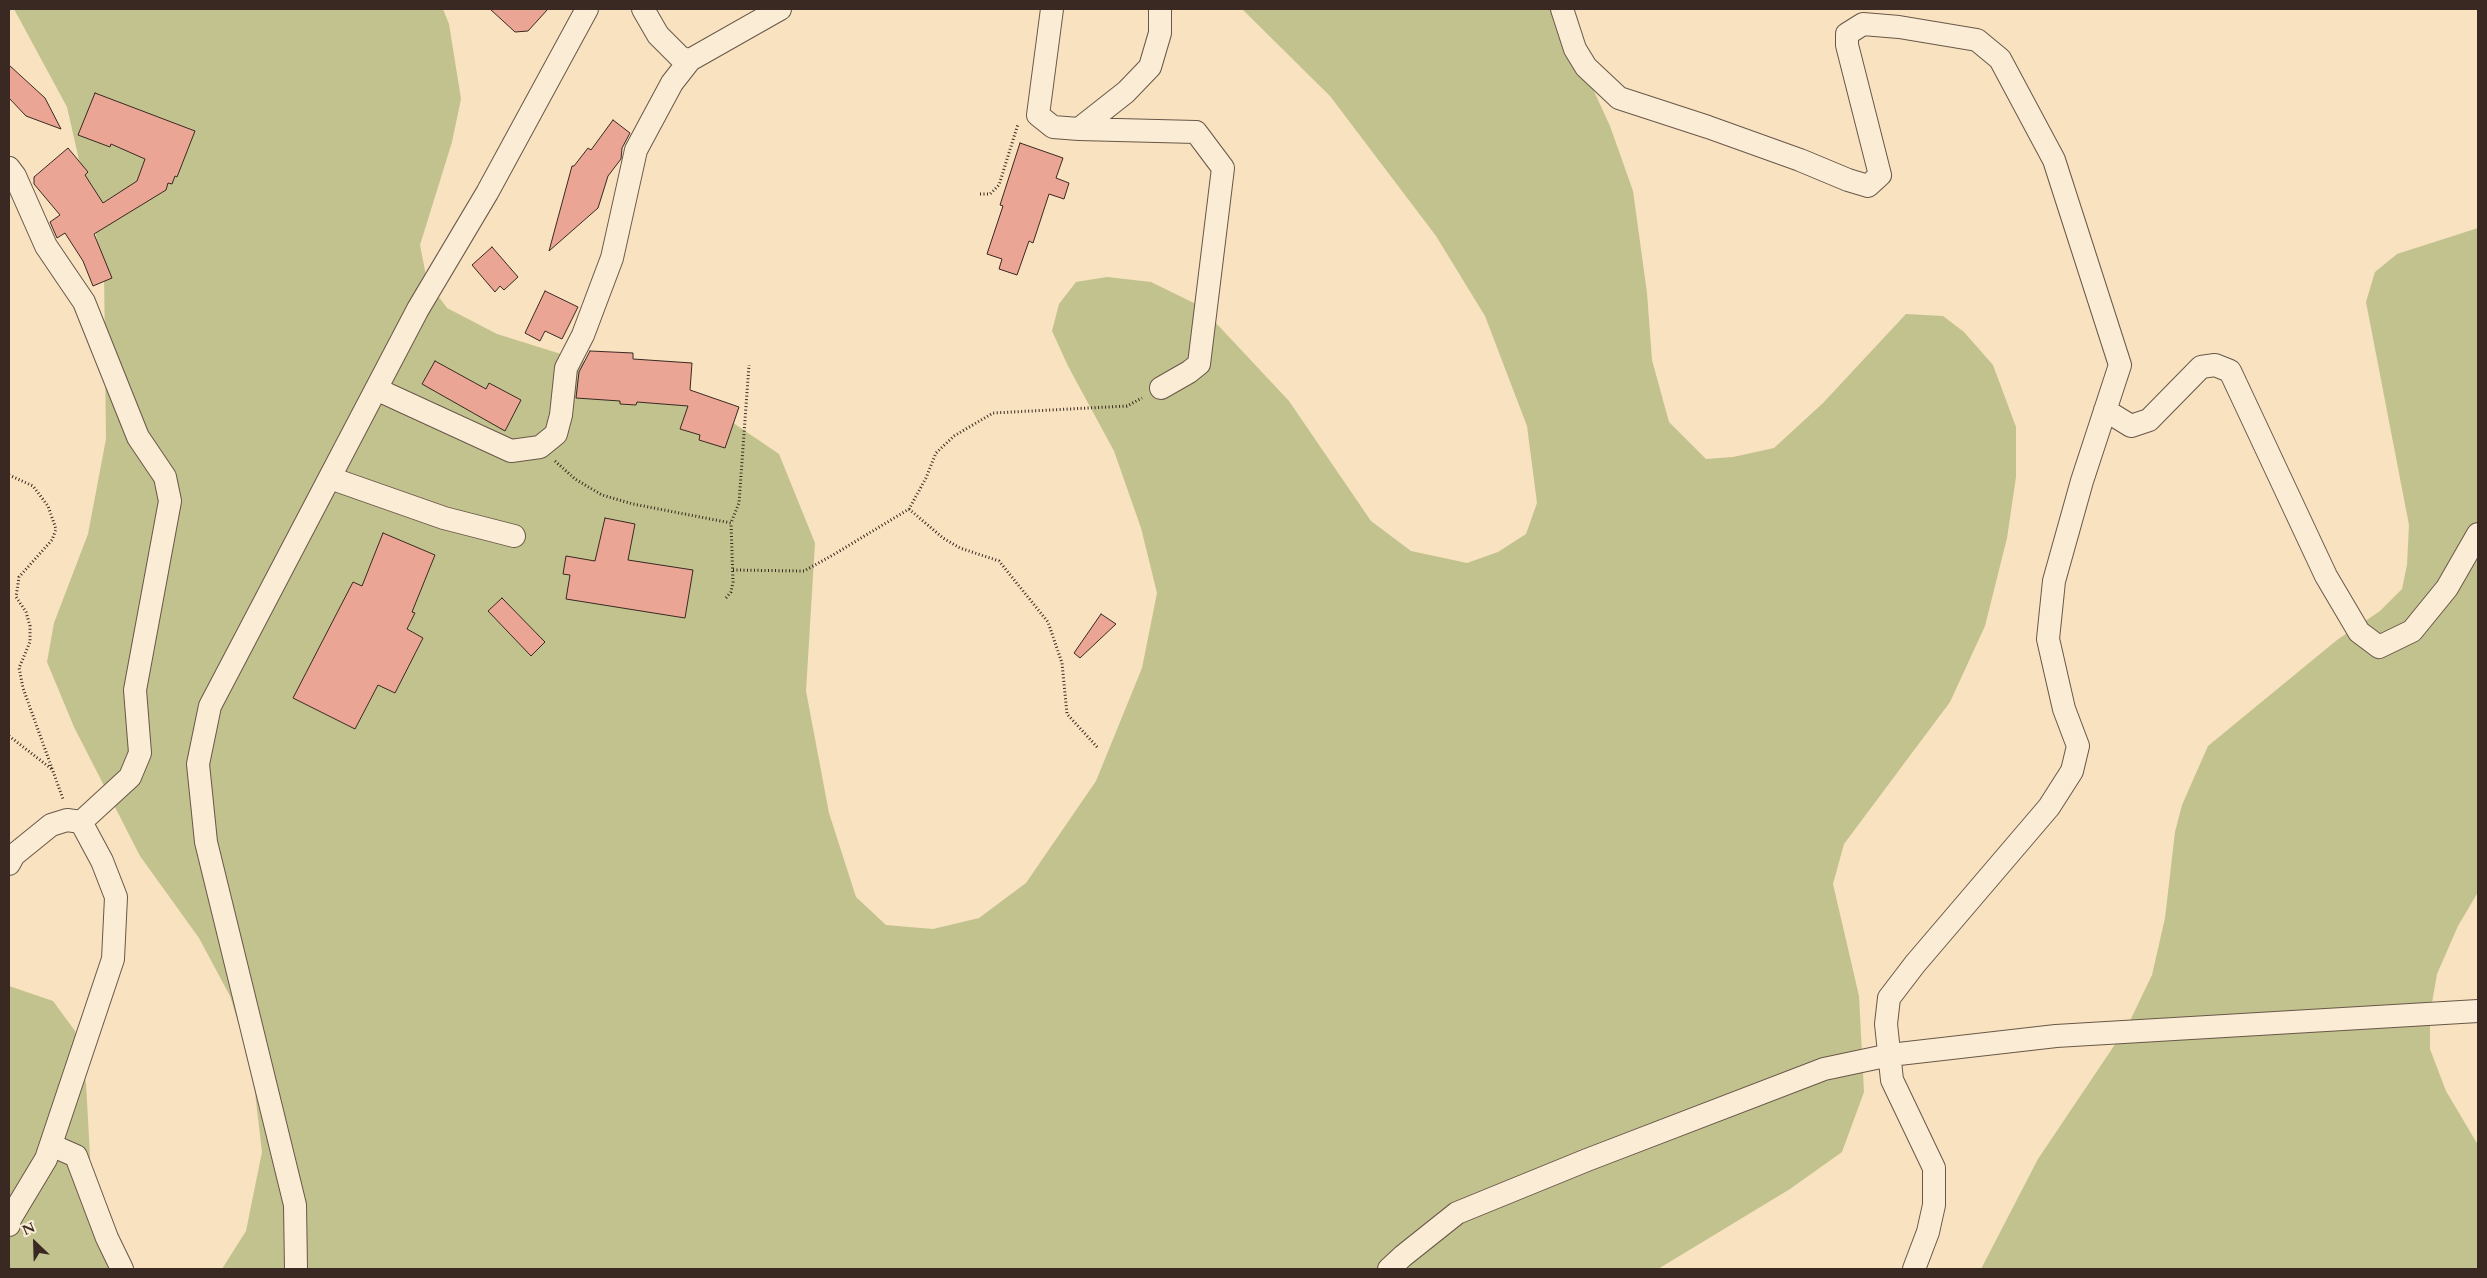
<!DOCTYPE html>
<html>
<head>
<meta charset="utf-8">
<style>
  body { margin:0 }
  #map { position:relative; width:2487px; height:1278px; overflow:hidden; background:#f8e2bf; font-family:Cardo,serif }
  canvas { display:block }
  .frame { position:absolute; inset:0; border:10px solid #392922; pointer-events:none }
  .north { position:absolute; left:10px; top:1218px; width:50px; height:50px; -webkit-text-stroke:4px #faecd5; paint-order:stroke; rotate:336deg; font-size:14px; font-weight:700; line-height:20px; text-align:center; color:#392922 }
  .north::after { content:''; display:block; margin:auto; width:18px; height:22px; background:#392922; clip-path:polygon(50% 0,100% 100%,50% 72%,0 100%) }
</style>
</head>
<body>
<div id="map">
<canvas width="2487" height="1278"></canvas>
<div class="frame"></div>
<div class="north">N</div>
</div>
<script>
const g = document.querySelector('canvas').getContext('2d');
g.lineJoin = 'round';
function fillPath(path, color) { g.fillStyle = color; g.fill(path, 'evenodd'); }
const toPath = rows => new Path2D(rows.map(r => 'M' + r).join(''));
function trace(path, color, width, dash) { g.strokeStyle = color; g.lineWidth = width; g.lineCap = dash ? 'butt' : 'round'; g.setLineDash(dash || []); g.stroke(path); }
const green = toPath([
  [14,9,443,9,449,24,461,99,452,142,420,245,427,281,447,308,497,334,625,374,720,414,779,454,815,543,806,691,829,813,856,897,886,925,933,929,979,918,1026,883,1096,781,1142,668,1157,593,1141,528,1114,451,1068,366,1052,331,1059,304,1076,282,1107,277,1151,282,1200,306,1289,401,1371,521,1411,551,1467,563,1498,552,1526,534,1537,503,1527,426,1485,316,1436,236,1330,96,1242,9,1553,9,1570,39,1610,126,1633,191,1647,293,1652,360,1669,422,1706,459,1733,457,1774,448,1823,403,1906,314,1943,316,1964,332,1993,365,2016,427,2016,477,2007,538,1985,626,1950,702,1844,844,1833,884,1859,996,1864,1092,1842,1152,1790,1189,1658,1269,222,1269,246,1231,262,1152,252,1067,230,996,199,938,140,856,74,727,47,662,54,623,88,534,106,439,104,270,67,107],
  [2478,228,2478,892,2458,926,2437,974,2430,1014,2430,1049,2446,1091,2478,1145,2478,1269,1981,1269,2038,1159,2128,1025,2152,975,2165,918,2175,832,2182,805,2208,746,2337,640,2380,611,2402,589,2407,565,2409,525,2366,302,2375,272,2397,254],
  [9,986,53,1001,75,1031,86,1083,93,1211,129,1269,9,1269]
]);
const building = toPath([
  [490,9,548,9,528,31,515,32,490,9],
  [9,65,45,98,61,129,26,116,9,98,9,65],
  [95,93,195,131,177,177,175,176,172,184,168,183,166,190,94,234,112,278,93,286,83,261,65,233,57,238,50,222,60,215,34,184,34,177,68,148,88,172,85,175,103,203,137,181,145,159,111,144,110,147,78,135,95,93],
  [613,120,630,133,622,148,621,159,608,176,598,208,549,251,572,166,574,166,588,148,591,150,613,120],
  [1020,143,1063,158,1056,178,1069,183,1064,199,1049,194,1033,243,1029,241,1017,275,999,269,1002,259,987,254,1003,206,1000,205,1020,143],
  [492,247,518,277,504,290,500,286,495,292,472,265,492,247],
  [545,291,578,307,562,339,545,331,540,341,525,333,545,291],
  [590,351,633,353,633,359,692,363,690,390,739,407,725,448,699,440,700,435,680,429,688,406,637,402,636,405,620,404,620,401,576,398,579,372,590,351],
  [435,361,486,389,489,383,521,400,505,431,422,384,435,361],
  [605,518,635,524,628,560,693,570,685,618,566,599,570,575,563,574,566,556,595,561,605,518],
  [383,533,435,555,412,612,415,613,407,629,423,638,395,693,378,685,355,729,293,698,353,582,362,586,383,533],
  [502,598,545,642,531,656,488,611,502,598],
  [1101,614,1116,624,1080,658,1074,653,1101,614]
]);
const path = toPath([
  [980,194,990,194,999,185,1018,124],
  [555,461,575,479,602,495,633,504,731,523,739,503,749,365],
  [9,475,33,486,48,506,56,529,52,540,19,577,16,597,26,612,30,626,30,642,19,668,23,688,63,799],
  [909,509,943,538,960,548,999,561,1048,622,1062,663,1067,714,1098,748],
  [733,570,804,571,833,555,909,509,926,478,936,453,954,436,993,413,1127,406,1142,398],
  [726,598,731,592,733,582,731,523],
  [9,736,53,770]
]);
const minor = toPath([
  [643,9,658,35,681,58,690,60,780,9],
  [1052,9,1038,115,1053,127,1079,129,1126,92,1150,67,1160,33,1160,9],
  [1562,9,1575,49,1586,67,1619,98,1708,127,1800,160,1848,180,1868,186,1880,175,1847,45,1847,34,1863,24,1899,27,1977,40,2000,59,2054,160,2120,365,2082,481,2054,581,2048,639,2064,709,2078,746,2072,771,2049,807,1915,964,1889,998,1886,1024,1892,1080,1934,1168,1934,1205,1928,1232,1914,1269],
  [1079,129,1196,132,1223,168,1199,364,1189,372,1161,388],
  [9,168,15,176,46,246,84,302,138,437,165,477,170,501,135,690,140,753,130,777,81,822],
  [376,389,511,451,540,447,556,434,561,415,566,368,583,335,612,258,636,150,672,83,690,60],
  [2105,410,2131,426,2149,420,2201,367,2215,365,2230,371,2326,576,2359,632,2379,647,2412,631,2447,588,2478,534],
  [330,478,444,518,514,536],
  [9,864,14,855,51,825,67,820,81,822],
  [51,1145,76,1156,107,1238,122,1269],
  [9,1225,10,1219,46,1159,113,959,116,897,102,861,81,822],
  [296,1269,295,1205,206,842,198,764,210,706,418,309,487,193,587,9],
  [1389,1269,1403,1256,1457,1213,1587,1160,1824,1069,1890,1055,2056,1036,2478,1011]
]);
fillPath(green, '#c2c28e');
fillPath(building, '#eba595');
trace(building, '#392922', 1);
trace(minor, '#695749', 24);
trace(path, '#392922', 3, [1, 2.5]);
trace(minor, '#faecd5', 22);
</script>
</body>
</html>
